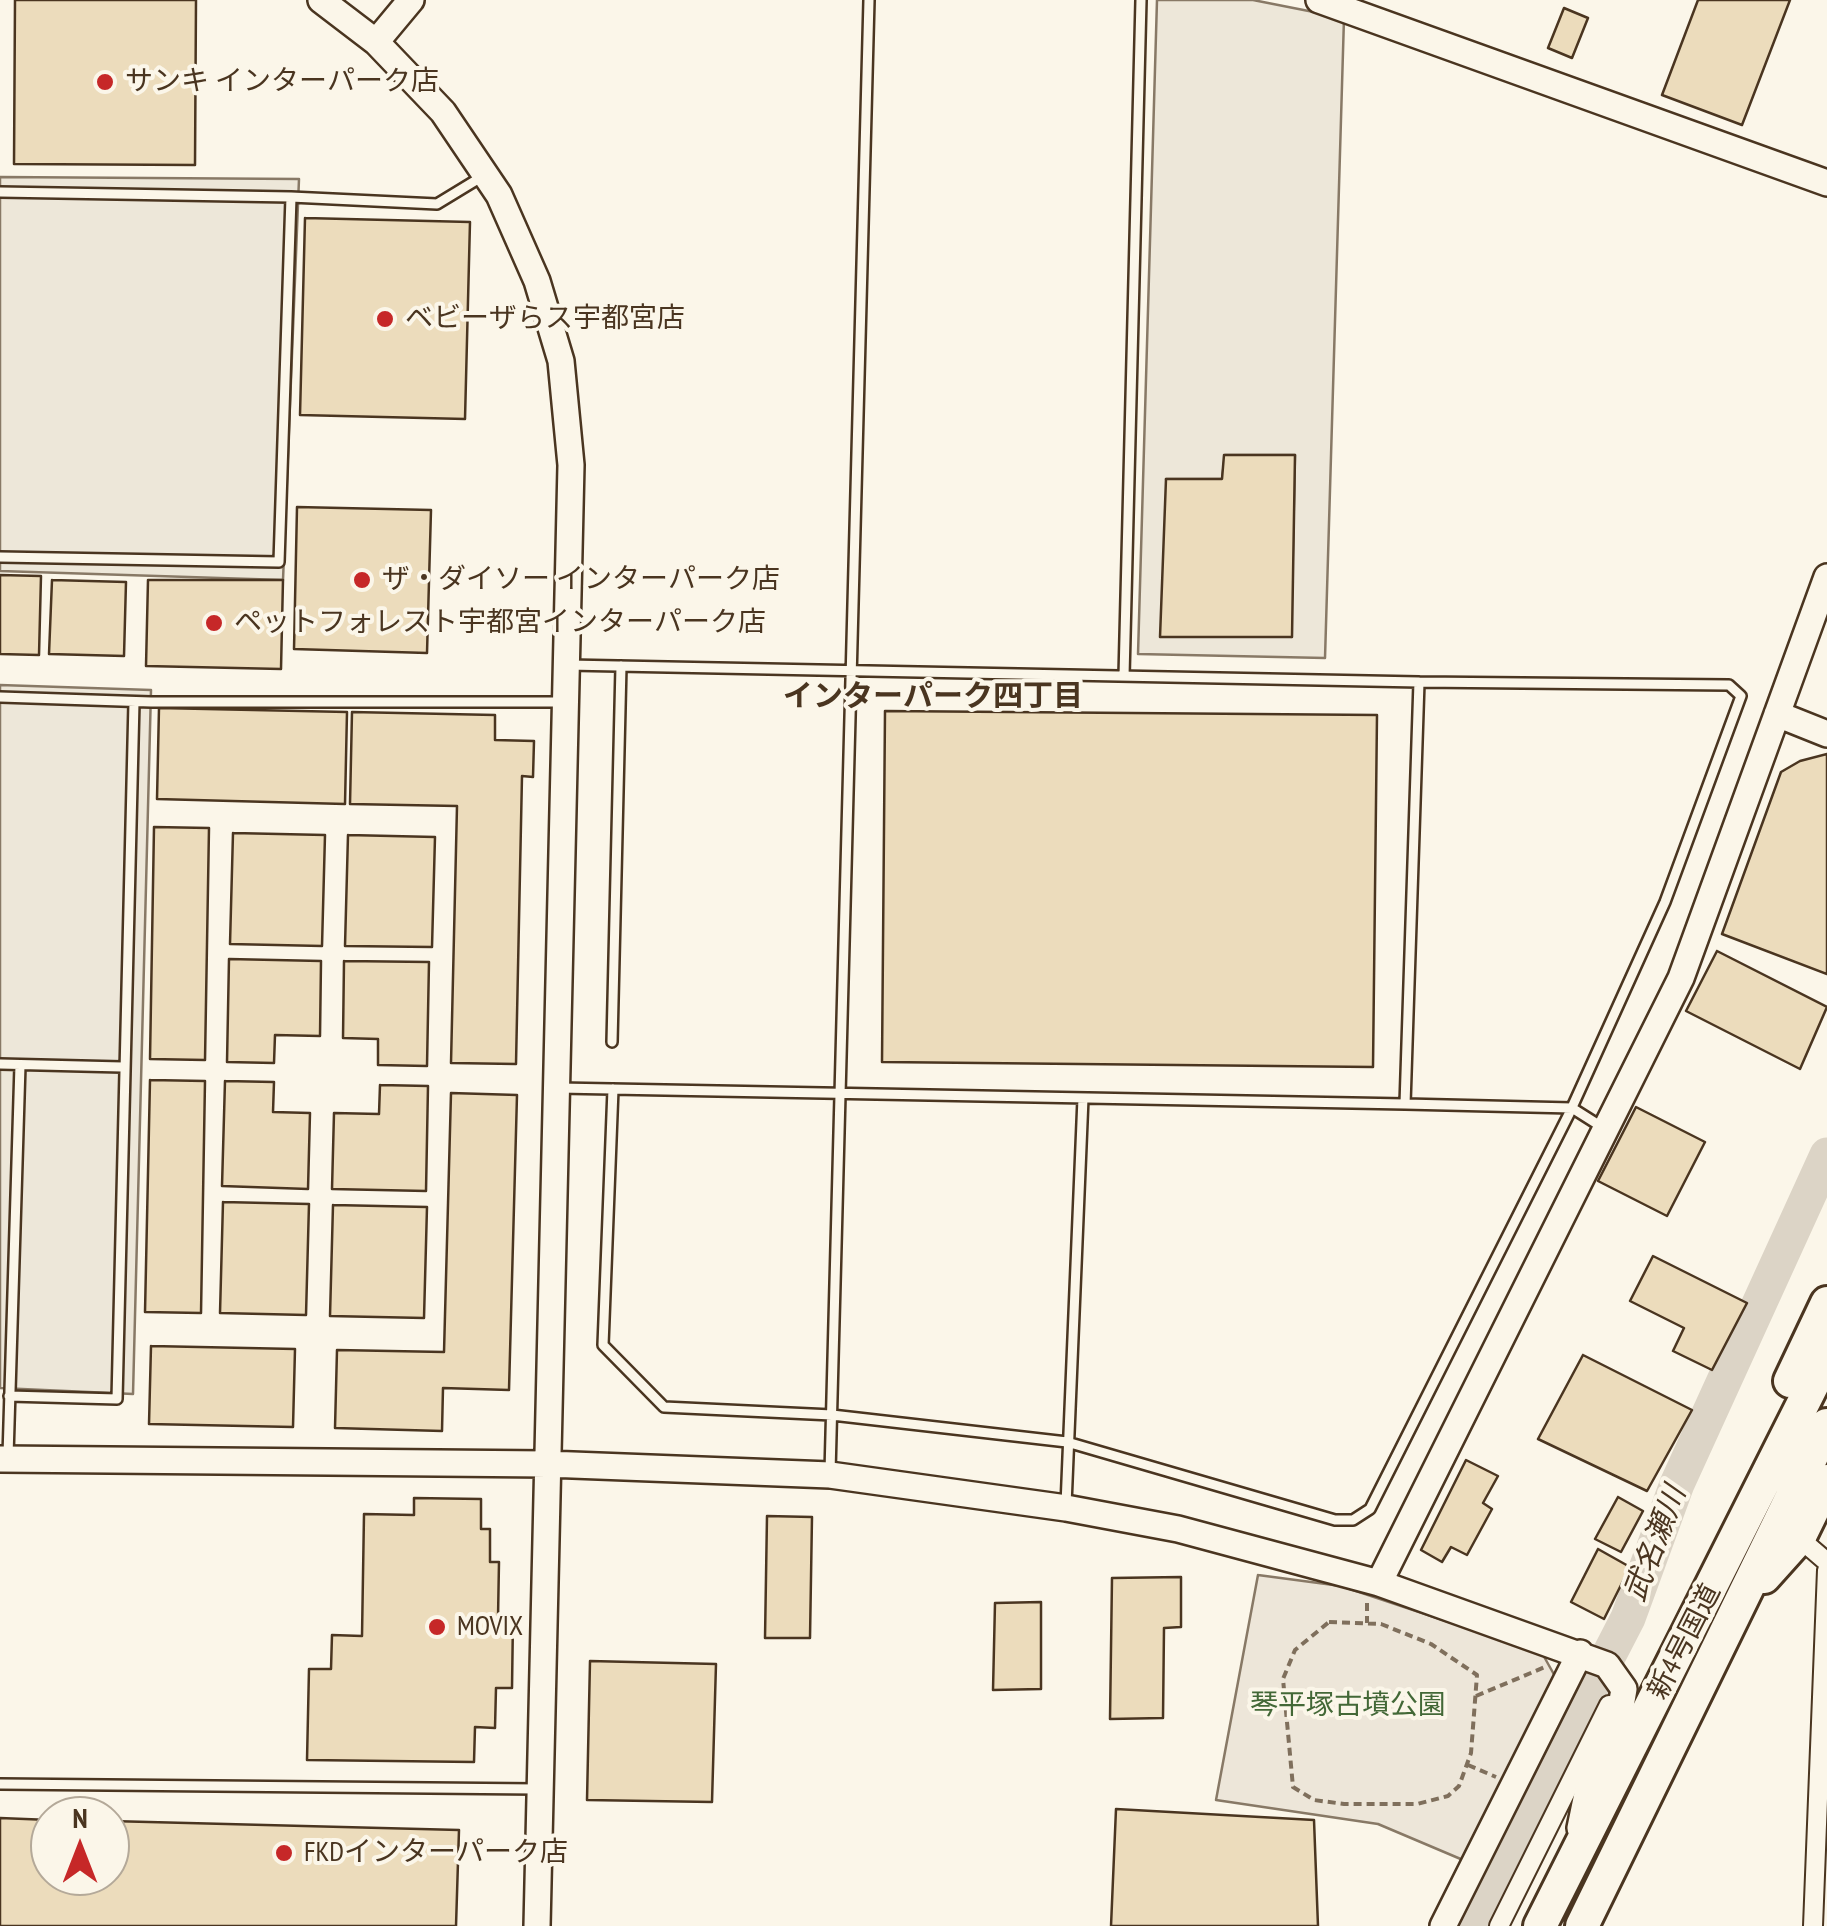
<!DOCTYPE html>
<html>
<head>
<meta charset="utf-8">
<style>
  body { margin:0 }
  #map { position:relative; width:1827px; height:1926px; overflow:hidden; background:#fbf6e9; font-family:"PT Sans Narrow",sans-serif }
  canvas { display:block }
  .north { position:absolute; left:30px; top:1796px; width:100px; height:100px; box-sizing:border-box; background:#fbf6e9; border:2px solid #b4a999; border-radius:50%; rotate:0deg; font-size:28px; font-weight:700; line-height:40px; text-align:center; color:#4a3520 }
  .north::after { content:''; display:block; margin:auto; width:35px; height:45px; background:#c62828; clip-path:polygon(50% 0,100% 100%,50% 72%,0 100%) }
</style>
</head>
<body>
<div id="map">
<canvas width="1827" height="1926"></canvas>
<div class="north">N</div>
</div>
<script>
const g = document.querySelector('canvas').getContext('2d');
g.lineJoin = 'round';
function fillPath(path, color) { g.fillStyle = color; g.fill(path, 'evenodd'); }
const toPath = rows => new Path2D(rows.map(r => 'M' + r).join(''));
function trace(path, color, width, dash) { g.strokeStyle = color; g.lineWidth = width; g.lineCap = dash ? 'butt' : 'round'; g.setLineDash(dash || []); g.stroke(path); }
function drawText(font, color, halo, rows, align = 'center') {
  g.font = font + ' "PT Sans Narrow","Noto Sans JP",sans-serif'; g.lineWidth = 8; g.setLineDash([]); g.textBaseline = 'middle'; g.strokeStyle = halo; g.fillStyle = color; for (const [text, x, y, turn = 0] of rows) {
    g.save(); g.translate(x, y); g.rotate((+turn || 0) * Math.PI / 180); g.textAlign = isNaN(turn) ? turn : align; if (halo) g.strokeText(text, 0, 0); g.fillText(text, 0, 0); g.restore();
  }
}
const green = toPath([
  [1258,1575,1341,1586,1542,1653,1556,1678,1463,1860,1378,1824,1216,1800,1258,1575]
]);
const parking = toPath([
  [1157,0,1253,0,1344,18,1325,658,1138,654,1157,0],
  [1225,455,1295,455,1291,637,1166,479,1222,479,1225,455],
  [0,177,299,179,283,580,0,571,0,177],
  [0,685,151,690,133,1394,0,1388,0,685]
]);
const river = toPath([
  [1469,1926,1628,1618,1677,1484,1827,1155]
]);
const building = toPath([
  [15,0,196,0,195,165,14,164,15,0],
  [1698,0,1790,0,1742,125,1662,95,1698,0],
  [1564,8,1588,18,1572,58,1548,48,1564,8],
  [305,218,470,222,465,419,300,415,305,218],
  [1224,455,1295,455,1292,637,1160,637,1166,479,1222,479,1224,455],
  [297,507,431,510,427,653,294,649,297,507],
  [0,575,41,576,39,655,0,654,0,575],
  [52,580,126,582,124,656,49,654,52,580],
  [148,580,283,580,281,669,146,666,148,580],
  [159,708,347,712,345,804,157,799,159,708],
  [885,711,1377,715,1373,1067,882,1062,885,711],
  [352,712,495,715,495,740,534,741,533,777,522,776,516,1064,451,1063,457,806,350,804,352,712],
  [1827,754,1827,974,1722,934,1781,772,1800,761,1827,754],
  [154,827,209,828,205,1060,150,1059,154,827],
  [233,833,325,835,322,946,230,944,233,833],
  [348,835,435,837,432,947,345,946,348,835],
  [1717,951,1827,1007,1800,1069,1686,1011,1717,951],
  [229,959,321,961,320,1036,275,1035,274,1063,227,1062,229,959],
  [344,961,429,962,427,1066,378,1065,378,1039,343,1038,344,961],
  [150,1080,205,1081,201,1313,145,1312,150,1080],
  [225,1081,274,1082,273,1112,310,1113,308,1189,222,1186,225,1081],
  [380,1085,428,1086,426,1191,332,1189,334,1113,379,1114,380,1085],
  [451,1093,517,1095,509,1390,443,1388,442,1431,335,1428,337,1350,444,1352,451,1093],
  [1636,1107,1705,1142,1667,1216,1598,1181,1636,1107],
  [223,1202,309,1204,306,1315,220,1313,223,1202],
  [333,1205,427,1207,424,1318,330,1316,333,1205],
  [1653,1256,1747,1303,1712,1370,1673,1351,1684,1328,1630,1301,1653,1256],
  [151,1346,295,1349,293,1427,149,1424,151,1346],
  [1583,1355,1692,1410,1647,1491,1538,1439,1583,1355],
  [1466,1460,1498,1476,1483,1503,1492,1509,1467,1555,1451,1547,1442,1562,1421,1550,1466,1460],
  [1618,1497,1643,1511,1621,1552,1595,1539,1618,1497],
  [414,1498,481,1499,481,1529,490,1529,490,1562,499,1562,498,1618,513,1619,512,1688,496,1688,495,1728,475,1727,474,1762,307,1760,309,1669,331,1669,332,1635,362,1636,364,1514,414,1515,414,1498],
  [767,1516,812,1517,810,1638,765,1638,767,1516],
  [1598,1549,1630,1567,1604,1619,1571,1602,1598,1549],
  [1181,1577,1181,1627,1164,1628,1163,1718,1110,1719,1112,1578,1181,1577],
  [1041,1602,1041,1689,993,1690,995,1603,1041,1602],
  [590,1661,716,1664,712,1802,587,1800,590,1661],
  [1116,1809,1314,1820,1318,1926,1111,1926,1116,1809],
  [0,1818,50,1820,50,1876,110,1876,110,1821,459,1830,456,1926,0,1926,0,1818]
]);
const path = toPath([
  [1367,1603,1367,1623],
  [1329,1622,1381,1624,1431,1644,1477,1675,1471,1753,1459,1786,1448,1796,1417,1804,1344,1804,1314,1800,1293,1787,1283,1679,1295,1650,1329,1622],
  [1476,1696,1545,1667],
  [1468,1765,1496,1777]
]);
const lane = toPath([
  [0,192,291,197,279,562,0,557],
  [291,197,437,204,483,176],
  [1124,676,1141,0],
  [0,697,151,702,562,702],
  [612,1042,621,666],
  [0,1064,122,1067],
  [559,1088,1405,1104,1419,682,568,665],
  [613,1089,603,1345,664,1407,832,1415,1067,1442,1335,1520,1353,1520,1370,1509,1569,1114,1665,902,1741,696,1729,685,1419,682],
  [1405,1104,1572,1108,1602,1127],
  [9,1396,117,1399,134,702],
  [8,1456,20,1065],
  [830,1472,869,0],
  [1066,1505,1083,1098],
  [0,1784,537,1789]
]);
const street = toPath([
  [1799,1538,1827,1562],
  [1499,1926,1609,1705],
  [1813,1926,1827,1570]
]);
const secondary = toPath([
  [321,0,376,42,443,112,499,195,537,281,561,361,571,465,537,1926],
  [1319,0,1827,183],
  [376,42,411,0],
  [1777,714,1827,734],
  [0,1459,547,1464,830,1475,1066,1508,1178,1529,1379,1583,1681,978,1827,577],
  [1379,1583,1607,1665,1624,1689,1617,1730,1587,1794,1580,1828],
  [1443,1926,1580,1653]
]);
const highway = toPath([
  [1790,1381,1827,1303],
  [1764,1577,1799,1538,1827,1481],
  [1540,1926,1827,1356],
  [1582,1926,1827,1425]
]);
const markers = [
  [105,82,10,"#c62828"],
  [385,319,10,"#c62828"],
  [362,580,10,"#c62828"],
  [214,623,10,"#c62828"],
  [437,1627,10,"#c62828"],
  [284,1853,10,"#c62828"]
];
const poiNames = [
  ["サンキ インターパーク店",125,82],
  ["ベビーザらス宇都宮店",405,319],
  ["ザ・ダイソー インターパーク店",382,580],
  ["ペットフォレスト宇都宮インターパーク店",234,623],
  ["MOVIX",457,1627],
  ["FKDインターパーク店",304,1853]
];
const streetNames = [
  ["新4号国道",1685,1642,-63]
];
const parkNames = [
  ["琴平塚古墳公園",1348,1706]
];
const neighbourhoodNames = [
  ["インターパーク四丁目",933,697]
];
const waterNames = [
  ["武名瀬川",1656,1544,-69]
];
fillPath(green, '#ede6d9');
trace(green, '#887966', 2.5);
fillPath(parking, '#ede7d9');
trace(parking, '#887966', 2.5);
trace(river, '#dcd4c6', 35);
fillPath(building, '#ecdcbc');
trace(building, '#4a3520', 2.5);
trace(lane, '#4a3520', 14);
trace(street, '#4a3520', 22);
trace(secondary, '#4a3520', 30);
trace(highway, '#4a3520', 38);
trace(path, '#7f6f5c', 4, [8, 5]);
trace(lane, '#fbf6e9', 9);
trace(street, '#fbf6e9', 18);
trace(secondary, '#fbf6e9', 25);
trace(highway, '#fbf6e9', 32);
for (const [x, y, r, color] of markers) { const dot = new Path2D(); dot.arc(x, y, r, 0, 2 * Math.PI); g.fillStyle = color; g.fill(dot); trace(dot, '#fbf6e9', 4); }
drawText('28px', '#4a3520', '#fbf6e9', poiNames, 'left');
drawText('28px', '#4a3520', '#fbf6e9', streetNames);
drawText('28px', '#436837', '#fbf6e9', parkNames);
drawText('bold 30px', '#4a3520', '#fbf6e9', neighbourhoodNames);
drawText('italic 30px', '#4a3520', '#fbf6e9', waterNames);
</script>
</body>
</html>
